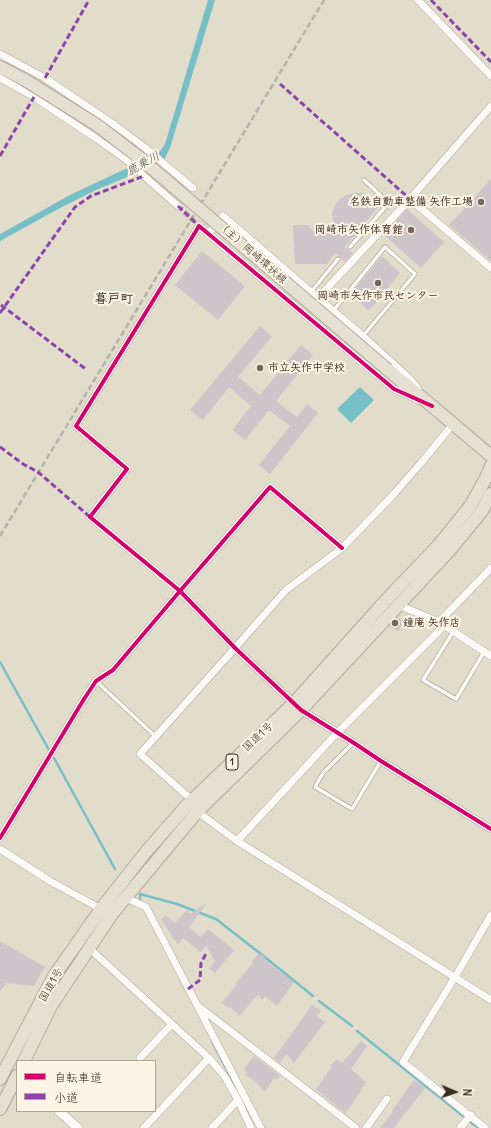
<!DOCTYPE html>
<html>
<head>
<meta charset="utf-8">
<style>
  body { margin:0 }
  #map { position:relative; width:491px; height:1128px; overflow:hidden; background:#e2dcca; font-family:Delius,"Klee One",sans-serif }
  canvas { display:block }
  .legend { position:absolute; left:16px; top:1060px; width:140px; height:52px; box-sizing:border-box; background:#fcf5e5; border:1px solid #afa495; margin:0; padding:5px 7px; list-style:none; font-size:12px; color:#3b2a1e }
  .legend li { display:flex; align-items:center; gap:8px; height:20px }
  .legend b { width:20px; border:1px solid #afa495 }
  .north { position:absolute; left:435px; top:1072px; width:40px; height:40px; -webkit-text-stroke:3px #fcf5e5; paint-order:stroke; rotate:92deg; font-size:11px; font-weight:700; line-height:16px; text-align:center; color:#3b2a1e }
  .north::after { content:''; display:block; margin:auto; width:14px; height:18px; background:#3b2a1e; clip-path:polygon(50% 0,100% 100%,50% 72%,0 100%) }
</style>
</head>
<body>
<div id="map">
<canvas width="491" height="1128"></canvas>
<ul class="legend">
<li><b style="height:5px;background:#d6006c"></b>自転車道</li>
<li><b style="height:5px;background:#8e44ad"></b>小道</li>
</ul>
<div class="north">N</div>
</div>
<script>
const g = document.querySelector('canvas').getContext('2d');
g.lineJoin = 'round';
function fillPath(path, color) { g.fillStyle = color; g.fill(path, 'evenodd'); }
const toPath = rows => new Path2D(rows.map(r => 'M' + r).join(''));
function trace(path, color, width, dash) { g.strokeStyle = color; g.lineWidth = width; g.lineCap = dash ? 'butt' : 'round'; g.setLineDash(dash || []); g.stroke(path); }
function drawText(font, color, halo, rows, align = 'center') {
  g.font = font + ' Delius,"Klee One",sans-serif'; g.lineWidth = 4; g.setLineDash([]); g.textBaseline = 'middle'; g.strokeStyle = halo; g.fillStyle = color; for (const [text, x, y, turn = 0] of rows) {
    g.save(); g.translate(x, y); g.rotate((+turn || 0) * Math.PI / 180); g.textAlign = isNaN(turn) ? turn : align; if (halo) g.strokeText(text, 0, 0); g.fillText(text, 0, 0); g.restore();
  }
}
const water = toPath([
  [208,0,215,0,170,148,163,162,96,190,60,208,0,241,0,234,70,195,159,153,165,144],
  [360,387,374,400,351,423,337,409]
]);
const stream = toPath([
  [0,662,49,750],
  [54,758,115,869],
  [140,902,140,894,177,904,216,919,266,958,313,996],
  [319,1001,352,1026],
  [357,1031,463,1116],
  [212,1041,248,1111],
  [468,1120,478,1128]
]);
const building = toPath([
  [491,179,491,261,449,225],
  [355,193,364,193,379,206,345,247,353,253,345,262,340,257,335,253,327,264,295,264,293,225,308,225,316,234,327,232,334,224,332,214,335,205,340,199,346,195],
  [407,209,444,242,421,268,384,235],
  [202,251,245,286,218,320,175,285],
  [382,256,400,273,369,311,351,294],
  [260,326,272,336,238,377,260,395,301,345,313,355,276,401,297,417,307,404,318,413,270,474,259,465,290,426,269,410,245,440,232,430,251,406,229,387,203,420,190,410],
  [398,617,404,622,398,631,390,626],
  [205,904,206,904,189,927,201,937,208,929,234,950,215,973,209,969,215,961,206,946,201,952,183,938,178,944,171,936,172,935,161,920,165,915,175,923,187,910,190,914],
  [0,941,45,967,34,986,6,983,0,991],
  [259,953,265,957,264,959,294,982,277,1006,265,996,262,1000,258,994,256,998,255,997,240,1016,230,1007,229,1008,222,1003,237,984,236,983,253,963,252,962],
  [312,1005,321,1011,317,1016,325,1022,294,1063,286,1054,280,1063,274,1058],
  [361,1041,367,1046,351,1069,366,1082,360,1090,361,1091,353,1101,354,1102,345,1113,316,1089,324,1078,323,1078,332,1067,330,1066,337,1059,342,1063],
  [254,1056,280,1076,277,1080,274,1078,265,1092,255,1081,245,1075,247,1072,244,1069],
  [414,1080,425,1088,394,1128,380,1128,393,1112,392,1111,401,1098]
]);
const pedestrianTunnel = toPath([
  [178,206,199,226]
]);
const service = toPath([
  [350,247,389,203,364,180],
  [311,292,338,259],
  [333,311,385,247,415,274,363,336],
  [453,632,423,680,456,699,484,652],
  [96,681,155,736],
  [353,743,323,773,315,787,352,809,381,761]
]);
const minor = toPath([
  [418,0,491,76],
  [0,54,45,78,116,126,144,147,193,188],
  [0,78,34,97,97,139,128,161,144,176,178,206],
  [410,199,491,268],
  [208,234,223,216,318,298],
  [418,389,410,379,363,336,318,298,410,199,491,106],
  [419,400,394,389,199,226,76,426,127,469,90,517,180,591,235,648,301,710,354,743,381,761,491,829],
  [396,604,439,622,491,656],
  [439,622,491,568],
  [192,800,140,754,235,648,286,590,342,548,393,495,421,463,453,424],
  [195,810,237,841,491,1000],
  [0,838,84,699,96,681,113,670,180,591,270,487,342,548],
  [237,841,337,733,444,626],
  [0,849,50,881,101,909],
  [126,898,146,907,261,1128],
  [90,949,209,1058,225,1077,238,1100,251,1128],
  [198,1006,356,1128],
  [140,1058,172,1024],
  [144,1128,209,1058],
  [212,1128,238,1100],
  [366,1128,387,1099],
  [460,1128,471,1115],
  [485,1128,403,1062,455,977,491,915]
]);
const tertiary = toPath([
  [59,1111,78,1128]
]);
const primary = toPath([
  [0,67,25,80],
  [388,370,432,406,491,456]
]);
const trunk = toPath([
  [24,1061,51,1006,112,914,197,812,301,710,449,551,482,511,491,494],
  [0,1079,54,976,101,909,145,853,188,804,294,703,388,598,438,546,471,505,486,478,491,466],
  [0,1109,17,1076]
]);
const rail = toPath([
  [0,536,324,0]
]);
const primaryBridge = toPath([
  [25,80,97,125,140,158,388,370]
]);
const quiet = toPath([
  [431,0,491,62],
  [45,78,89,0],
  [280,84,410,199],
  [0,156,34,97],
  [178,206,199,226],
  [1,305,87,370],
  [0,313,75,207,91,196,144,176],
  [0,447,23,464,38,472,90,517],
  [188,989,200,980,201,963,207,952]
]);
const cycleway = toPath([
  [432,406,394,389,199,226,76,426,127,469,90,517,180,591,235,648,301,710,354,743,381,761,491,829],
  [0,838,84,699,96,681,113,670,180,591,270,487,342,548]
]);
const markers = [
  [481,202,4,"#75685a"],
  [411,230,4,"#75685a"],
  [378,283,4,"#75685a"],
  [260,368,4,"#75685a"],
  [395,623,4,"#75685a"]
];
const shields = [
  [232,762,12]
];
const shieldNames = [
  ["1",232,762]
];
const poiNames = [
  ["名鉄自動車整備 矢作工場",473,202],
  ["岡崎市矢作体育館",403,230],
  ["岡崎市矢作市民センター",378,296,"center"],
  ["市立矢作中学校",268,368,"left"],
  ["鐘庵 矢作店",403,623,"left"]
];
const streetNames = [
  ["（主）岡崎環状線",252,253,41],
  ["国道1号",258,737,-43],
  ["国道1号",51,985,-60]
];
const waterNames = [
  ["鹿乗川",143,164,-29]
];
const quarterNames = [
  ["暮戸町",114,299]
];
fillPath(water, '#77bfc7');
trace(stream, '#77bfc7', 2.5);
fillPath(building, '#cdc5c9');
trace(pedestrianTunnel, '#c1b8a8', 5.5, [5.5, 3]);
trace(service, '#b0aa9e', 5);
trace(minor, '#b0aa9e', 8);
trace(tertiary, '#b0aa9e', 10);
trace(primary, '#b0aa9e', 14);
trace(trunk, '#b0aa9e', 14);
trace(service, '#fbfaf7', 3.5);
trace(minor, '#fbfaf7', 7);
trace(tertiary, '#fbfaf7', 9);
trace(primary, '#e6e0d3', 12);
trace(trunk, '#e6e0d3', 12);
trace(rail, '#b5b2ae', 2.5, [6, 3]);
trace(primaryBridge, '#b0aa9e', 14, []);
trace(primaryBridge, '#e6e0d3', 12);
trace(quiet, '#8e44ad', 3, [6, 3]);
trace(cycleway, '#d6006c', 4);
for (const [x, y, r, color] of markers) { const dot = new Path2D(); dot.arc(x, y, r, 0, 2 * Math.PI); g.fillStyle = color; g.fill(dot); trace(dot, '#fcf5e5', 1.5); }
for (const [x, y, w] of shields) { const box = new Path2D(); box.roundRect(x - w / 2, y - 8, w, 16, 3); g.fillStyle = '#fcf5e5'; g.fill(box); trace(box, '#3b2a1e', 1); }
drawText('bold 10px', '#3b2a1e', null, shieldNames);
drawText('bold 11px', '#3b2a1e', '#fcf5e5', poiNames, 'right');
drawText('11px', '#3b2a1e', '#fcf5e5', streetNames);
drawText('italic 12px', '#405a59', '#fcf5e5', waterNames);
drawText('bold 13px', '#3b2a1e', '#fcf5e5', quarterNames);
</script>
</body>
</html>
